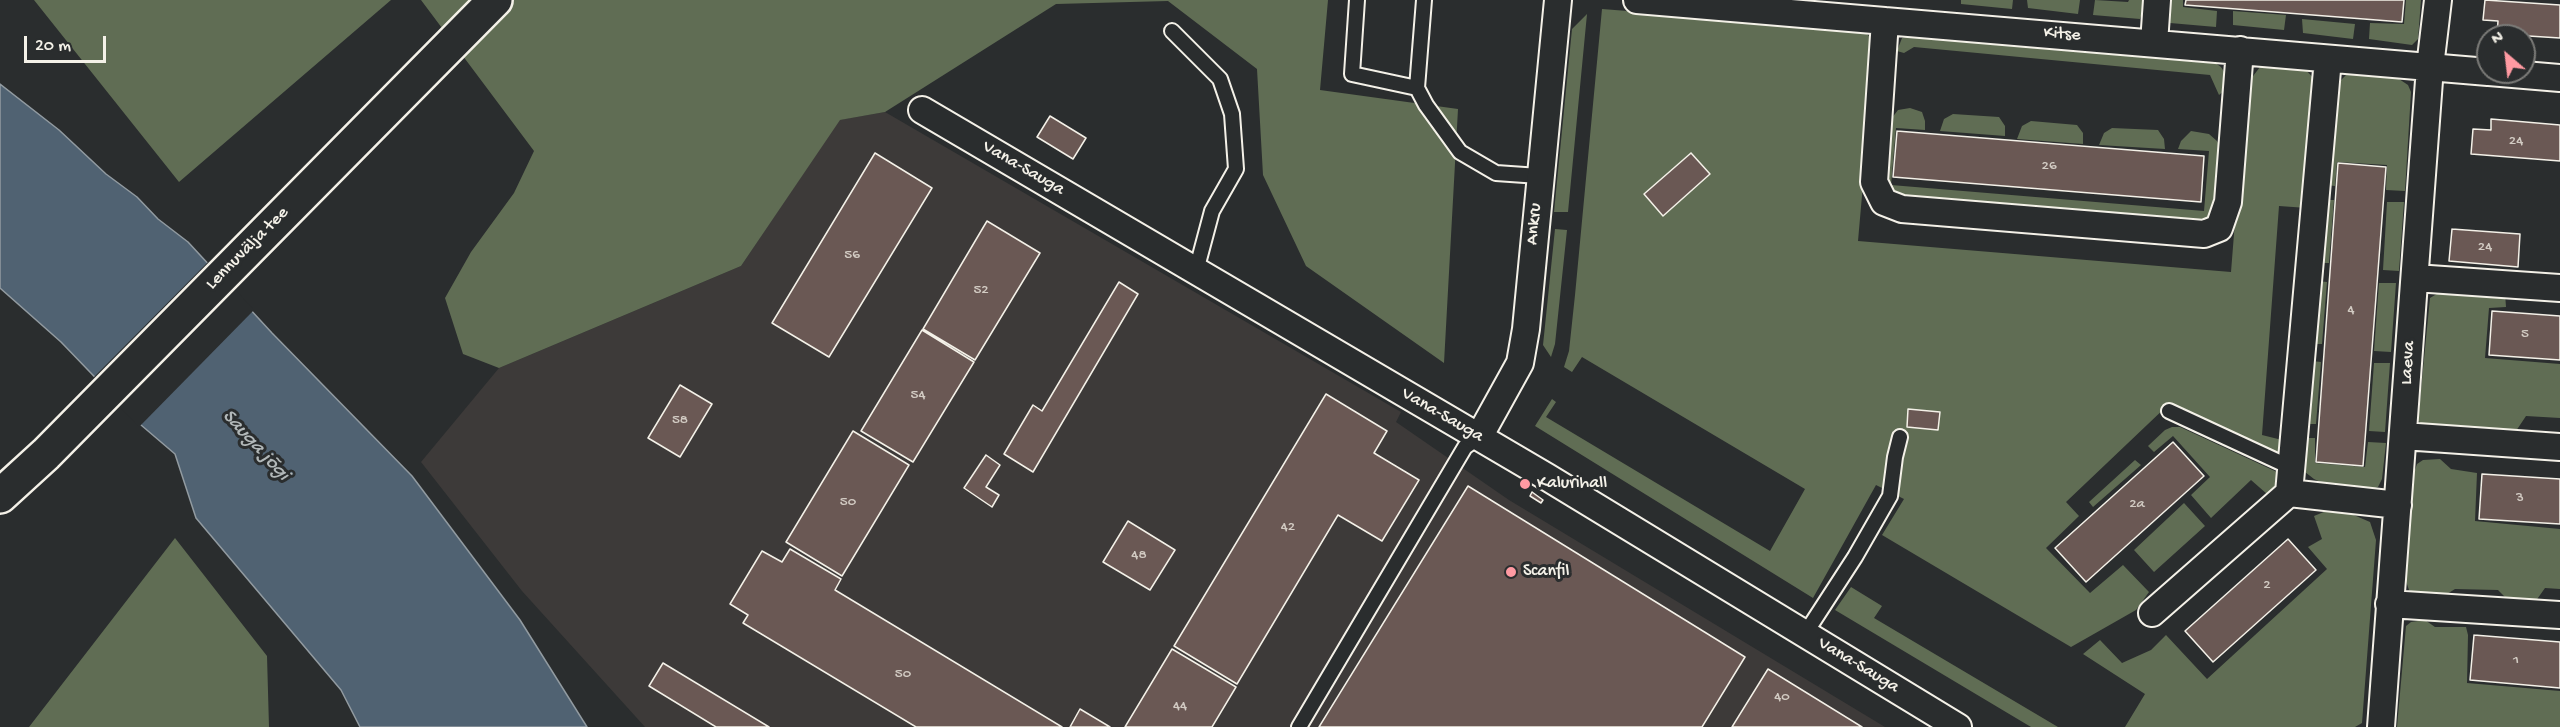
<!DOCTYPE html>
<html>
<head>
<meta charset="utf-8">
<style>
  body { margin:0 }
  #map { position:relative; width:2560px; height:727px; overflow:hidden; background:#2a2d2e; font-family:"Gochi Hand",sans-serif }
  canvas { display:block }
  .north { position:absolute; left:2476px; top:24px; width:60px; height:60px; box-sizing:border-box; background:#2a2d2e; border:2px solid #7b7b78; border-radius:50%; rotate:332deg; font-size:16px; font-weight:700; line-height:24px; text-align:center; color:#f4f1e8 }
  .north::after { content:''; display:block; margin:auto; width:21px; height:27px; background:#ff9aa2; clip-path:polygon(50% 0,100% 100%,50% 72%,0 100%) }
  .scale { position:absolute; left:24px; top:36px; width:82px; height:27px; box-sizing:border-box; border:3px solid #f4f1e8; border-top:0; padding-left:8px; font-size:18px; line-height:21px; white-space:nowrap; color:#f4f1e8; -webkit-text-stroke:4px #2a2d2e; paint-order:stroke }
</style>
</head>
<body>
<div id="map">
<canvas width="2560" height="727"></canvas>
<div class="north">N</div>
<div class="scale">20 m</div>
</div>
<script>
const g = document.querySelector('canvas').getContext('2d');
g.lineJoin = 'round';
function fillPath(path, color) { g.fillStyle = color; g.fill(path, 'evenodd'); }
const toPath = rows => new Path2D(rows.map(r => 'M' + r).join(''));
function trace(path, color, width, dash) { g.strokeStyle = color; g.lineWidth = width; g.lineCap = dash ? 'butt' : 'round'; g.setLineDash(dash || []); g.stroke(path); }
function drawText(font, color, halo, rows, align = 'center') {
  g.font = font + ' "Gochi Hand",sans-serif'; g.lineWidth = 6; g.setLineDash([]); g.textBaseline = 'middle'; g.strokeStyle = halo; g.fillStyle = color; for (const [text, x, y, turn = 0] of rows) {
    g.save(); g.translate(x, y); g.rotate((+turn || 0) * Math.PI / 180); g.textAlign = isNaN(turn) ? turn : align; if (halo) g.strokeText(text, 0, 0); g.fillText(text, 0, 0); g.restore();
  }
}
const built = toPath([
  [885,112,1401,412,1396,422,1509,500,1885,727,645,727,522,591,421,462,499,368,741,266,839,120]
]);
const green = toPath([
  [34,0,391,0,179,182],
  [421,0,1328,0,1320,90,1458,109,1444,363,1306,266,1263,175,1257,69,1168,1,1056,4,885,112,840,120,741,266,499,368,463,354,445,298,471,252,514,193,534,151],
  [1961,0,2013,0,2012,9,1961,4],
  [2027,0,2080,0,2078,14,2028,8],
  [2095,0,2128,2,2129,0,2146,0,2140,19,2093,15],
  [2166,0,2183,0,2183,7,2217,11,2216,27,2170,23,2165,13],
  [2406,0,2421,0,2418,39,2412,45,2369,39,2370,23,2404,24],
  [1602,9,1857,29,1866,33,1873,40,1874,59,1858,241,2231,272,2243,120,2250,80,2260,67,2271,65,2305,69,2318,83,2307,208,2279,206,2262,435,2282,440,2282,457,2168,405,2066,502,2079,516,2046,548,2090,593,2123,565,2149,592,2136,610,2071,647,1882,535,1904,499,1876,485,1813,598,1535,426,1552,399,1556,402,1546,417,1770,551,1805,489,1582,357,1572,372,1564,367,1569,351,1575,295],
  [2233,11,2286,15,2284,30,2233,25],
  [1587,14,1568,212,1554,212,1572,29],
  [2302,19,2355,24,2353,39,2303,33],
  [1913,35,2211,60,2221,67,2228,78,2226,89,2219,95,2210,75,1914,47,1904,53,1897,51,1902,38],
  [2354,72,2396,77,2408,85,2411,92,2405,191,2386,190,2387,165,2337,162,2335,186,2326,185,2335,86,2346,75],
  [1910,108,1922,112,1925,121,1925,130,1896,128,1891,185,2204,211,2209,151,2178,149,2181,141,2191,131,2209,134,2217,141,2223,152,2219,207,2207,223,1894,199,1885,194,1888,123,1898,110],
  [1953,114,1999,117,2005,126,2005,136,1940,131,1944,119],
  [2031,121,2077,125,2083,133,2083,144,2017,139,2022,126],
  [2112,128,2158,130,2164,139,2165,149,2099,145,2104,133],
  [2325,200,2334,200,2329,263,2320,263],
  [2387,202,2404,202,2399,271,2383,270],
  [1555,229,1567,230,1555,344,1551,357,1543,345],
  [2318,281,2327,282,2322,344,2313,344],
  [2379,283,2396,283,2391,352,2374,351],
  [2445,289,2505,293,2506,307,2489,308,2485,358,2560,364,2560,418,2526,416,2512,437,2426,431,2418,420,2430,298],
  [2312,361,2321,362,2316,424,2307,424],
  [2374,363,2390,363,2385,432,2369,431],
  [2172,427,2180,427,2277,472,2277,484,2267,494,2251,480,2211,518,2191,495,2210,477,2173,436,2154,452,2148,446,2165,430],
  [2307,438,2315,438,2315,463,2365,467,2368,442,2386,443,2382,479,2378,487,2366,491,2342,492,2314,479,2305,472,2300,464],
  [2440,459,2451,469,2477,473,2475,521,2560,529,2560,589,2545,588,2533,605,2511,603,2498,590,2455,589,2439,599,2422,597,2409,590,2406,581,2414,473,2417,464,2423,460],
  [2135,460,2141,465,2093,507,2089,502],
  [2184,503,2205,526,2154,572,2134,550],
  [2331,509,2342,510,2370,522,2376,540,2362,723,2355,727,2125,727,2145,694,2083,654,2100,640,2122,663,2151,650,2166,635,2207,679,2327,569,2308,547,2322,539,2314,516],
  [175,538,267,656,269,727,29,727],
  [1851,587,1882,606,1874,618,2058,727,2031,727,1835,610],
  [2425,620,2435,627,2466,627,2468,635,2467,683,2560,691,2560,727,2397,727,2406,626,2411,622]
]);
const water = toPath([
  [0,84,59,130,106,174,137,197,158,219,188,242,272,333,412,476,520,620,587,727,360,727,341,690,196,518,175,454,141,425,61,342,0,288,0,84]
]);
const pier = toPath([
  [209,261,254,310,139,427,92,379]
]);
const building = toPath([
  [2186,0,2404,0,2402,22,2185,5,2186,0],
  [2485,0,2560,5,2560,38,2497,34,2498,21,2483,20,2485,0],
  [1050,116,1086,138,1073,159,1037,137,1050,116],
  [2491,119,2560,125,2560,161,2471,154,2473,129,2491,130,2491,119],
  [1897,131,2204,156,2201,202,1893,177,1897,131],
  [875,153,932,188,829,357,772,323,875,153],
  [1691,153,1710,174,1663,216,1644,194,1691,153],
  [2338,163,2386,167,2363,466,2316,462,2338,163],
  [987,221,1040,253,975,360,923,329,987,221],
  [2452,229,2520,234,2518,267,2449,261,2452,229],
  [1119,282,1138,294,1033,472,1004,454,1033,405,1042,411,1119,282],
  [2492,311,2560,316,2560,360,2489,355,2492,311],
  [922,330,974,362,913,462,861,431,922,330],
  [680,385,712,404,680,457,648,438,680,385],
  [1326,394,1387,431,1374,453,1419,480,1382,541,1338,515,1237,684,1174,646,1326,394],
  [1908,409,1940,412,1938,430,1907,427,1908,409],
  [853,431,909,465,842,576,786,542,853,431],
  [2173,442,2204,476,2086,582,2055,548,2173,442],
  [986,455,1000,465,986,487,999,495,992,507,964,488,986,455],
  [2482,474,2560,479,2560,524,2479,519,2482,474],
  [1468,486,1745,657,1702,727,1319,727,1468,486],
  [1532,492,1543,500,1541,503,1530,496,1532,492],
  [1128,521,1175,550,1150,590,1103,562,1128,521],
  [2288,539,2316,570,2213,662,2185,631,2288,539],
  [790,549,841,579,835,590,1062,727,916,727,743,623,748,615,730,604,762,551,782,562,790,549],
  [2474,635,2560,642,2560,688,2470,680,2474,635],
  [1172,649,1236,687,1212,727,1125,727,1172,649],
  [663,663,769,727,716,727,649,686,663,663],
  [1768,669,1862,727,1732,727,1768,669],
  [1080,709,1110,727,1070,727,1080,709]
]);
const lane = toPath([
  [1357,0,1352,74,1417,88],
  [1424,0,1417,88,1426,105,1460,152,1496,173,1539,176],
  [1172,31,1220,79,1232,114,1236,169,1212,211,1196,271],
  [2169,411,2292,468],
  [1805,634,1855,557,1890,496,1895,457,1900,437],
  [1299,727,1465,447,1479,437]
]);
const street = toPath([
  [1637,0,2488,72],
  [1885,21,1874,182,1884,202,1902,209,2204,234,2219,228,2228,202,2240,50],
  [2154,43,2157,0],
  [2328,59,2289,493,2398,505],
  [2489,72,2560,78],
  [922,110,1547,477,1958,727],
  [2415,278,2560,288],
  [2403,436,2560,447],
  [1479,437,1520,363,1526,329,1558,0],
  [2389,604,2560,615],
  [2152,613,2289,493],
  [2381,727,2430,67,2438,0]
]);
const secondary = toPath([
  [0,496,46,454,495,0]
]);
const markers = [
  [1525,484,6,"#ff9aa2"],
  [1511,572,6,"#ff9aa2"]
];
const numberNames = [
  ["24",2516,142],
  ["26",2049,167],
  ["24",2485,248],
  ["56",852,256],
  ["52",981,291],
  ["4",2351,311],
  ["5",2525,335],
  ["54",918,396],
  ["58",680,421],
  ["3",2520,499],
  ["50",848,503],
  ["2a",2137,505],
  ["42",1288,528],
  ["48",1139,556],
  ["2",2267,586],
  ["1",2516,661],
  ["50",903,675],
  ["40",1782,698],
  ["44",1180,707]
];
const streetNames = [
  ["Kitse",2062,35,5],
  ["Vana-Sauga",1023,169,30],
  ["Ankru",1535,224,-85],
  ["Lennuvälja tee",248,249,-45],
  ["Laeva",2409,363,-86],
  ["Vana-Sauga",1442,416,30],
  ["Vana-Sauga",1858,666,31]
];
const poiNames = [
  ["Kalurihall",1537,484],
  ["Scanfil",1523,572]
];
const waterNames = [
  ["Sauga jõgi",255,446,47]
];
fillPath(built, '#3d3a39');
fillPath(green, '#606d54');
fillPath(water, '#506272');
trace(water, '#929ba1', 1.5);
fillPath(pier, '#2a2d2e');
fillPath(building, '#6a5854');
trace(building, '#f4f1e8', 1.5);
trace(lane, '#f4f1e8', 18);
trace(street, '#f4f1e8', 30);
trace(secondary, '#f4f1e8', 38);
trace(lane, '#2a2d2e', 14);
trace(street, '#2a2d2e', 26);
trace(secondary, '#2a2d2e', 33);
for (const [x, y, r, color] of markers) { const dot = new Path2D(); dot.arc(x, y, r, 0, 2 * Math.PI); g.fillStyle = color; g.fill(dot); trace(dot, '#2a2d2e', 2); }
drawText('15px', '#d2cbc3', null, numberNames);
drawText('18px', '#f4f1e8', '#2a2d2e', streetNames);
drawText('18px', '#f4f1e8', '#2a2d2e', poiNames, 'left');
drawText('italic 20px', '#b2b8b9', '#2a2d2e', waterNames);
</script>
</body>
</html>
